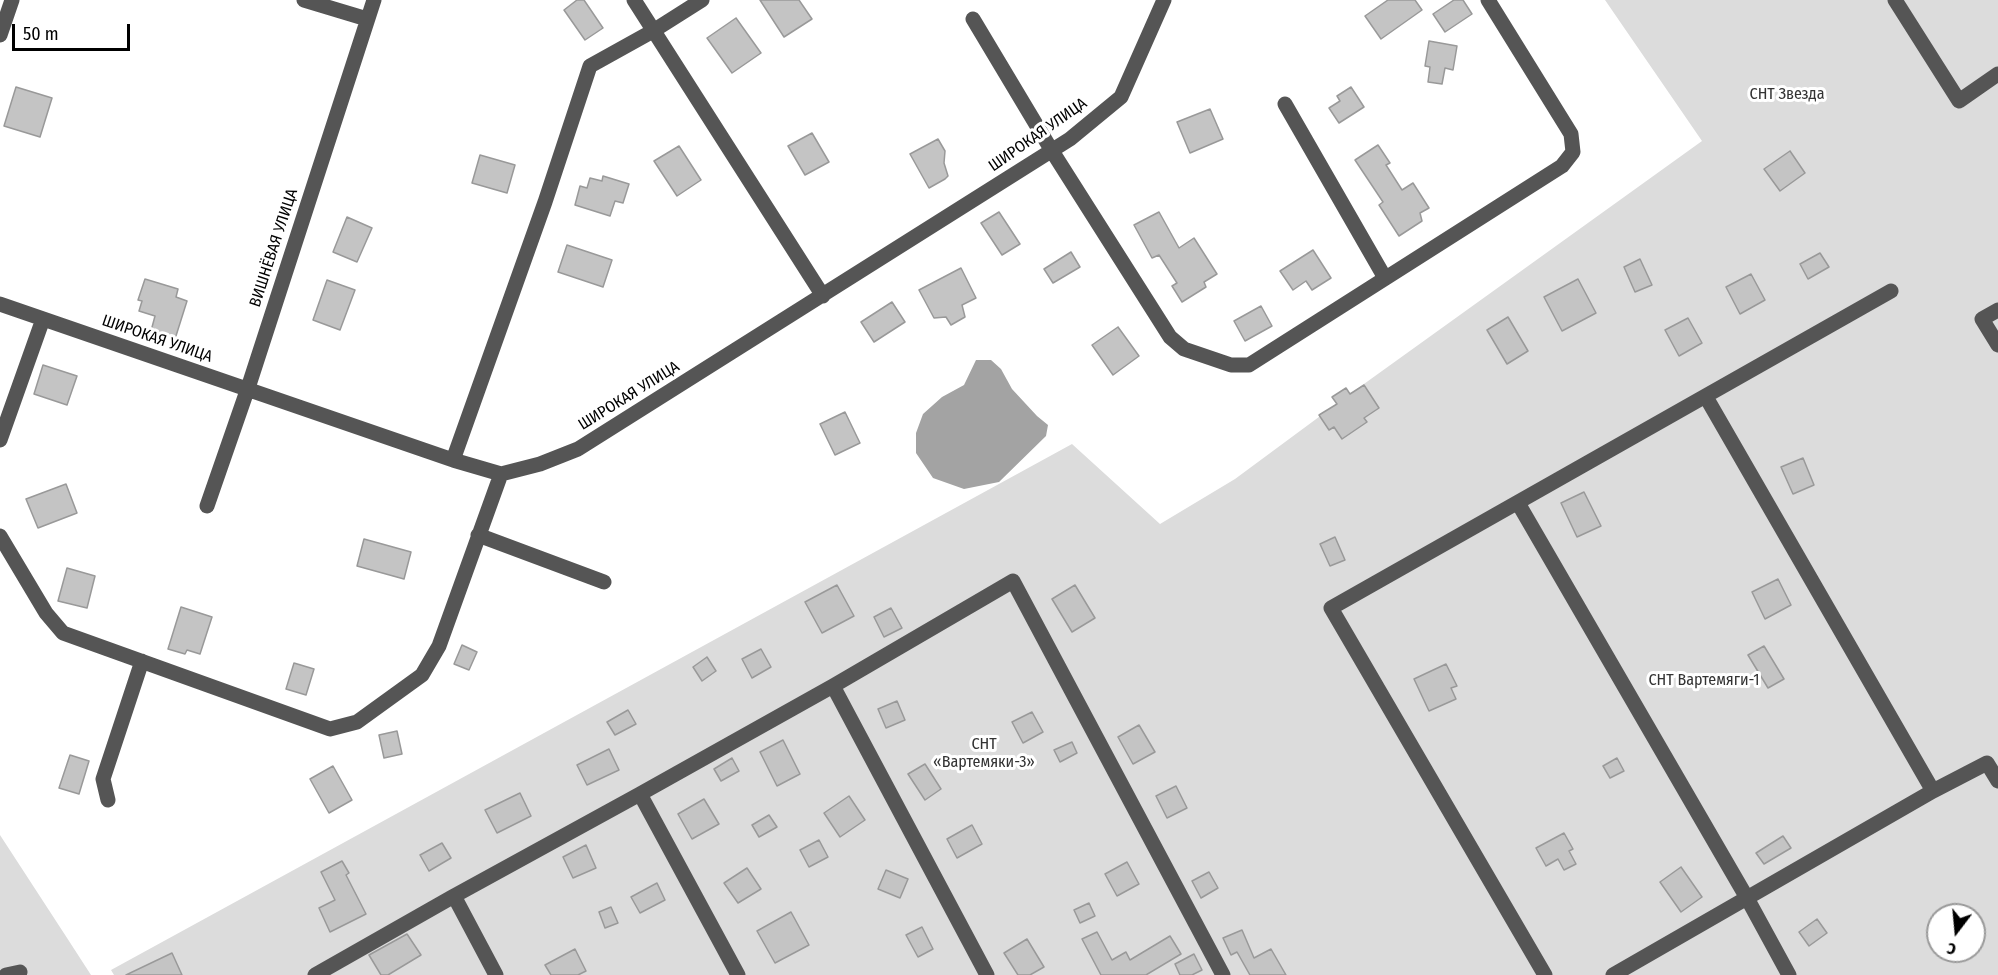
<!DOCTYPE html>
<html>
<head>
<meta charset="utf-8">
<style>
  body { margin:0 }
  #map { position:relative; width:1998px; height:975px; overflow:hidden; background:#fff; font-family:"Fira Sans Condensed",sans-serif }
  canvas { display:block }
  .north { position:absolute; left:1926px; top:903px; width:60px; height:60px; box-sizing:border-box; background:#fff; border:2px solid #999; border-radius:50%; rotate:196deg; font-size:16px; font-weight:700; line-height:24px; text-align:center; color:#000 }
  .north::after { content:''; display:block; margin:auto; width:21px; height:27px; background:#000; clip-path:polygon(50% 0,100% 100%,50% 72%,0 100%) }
  .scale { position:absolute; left:12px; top:24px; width:118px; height:27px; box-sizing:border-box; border:3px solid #000; border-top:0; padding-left:8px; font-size:18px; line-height:21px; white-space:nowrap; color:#000; -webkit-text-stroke:4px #fff; paint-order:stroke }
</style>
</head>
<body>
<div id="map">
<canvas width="1998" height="975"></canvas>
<div class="north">С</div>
<div class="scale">50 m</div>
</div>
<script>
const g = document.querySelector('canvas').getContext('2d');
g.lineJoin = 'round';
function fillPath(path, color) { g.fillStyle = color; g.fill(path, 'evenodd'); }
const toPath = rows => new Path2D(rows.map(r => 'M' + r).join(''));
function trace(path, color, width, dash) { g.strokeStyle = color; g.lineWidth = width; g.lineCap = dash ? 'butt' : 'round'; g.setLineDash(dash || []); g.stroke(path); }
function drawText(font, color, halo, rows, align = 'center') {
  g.font = font + ' "Fira Sans Condensed",sans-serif'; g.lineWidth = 6; g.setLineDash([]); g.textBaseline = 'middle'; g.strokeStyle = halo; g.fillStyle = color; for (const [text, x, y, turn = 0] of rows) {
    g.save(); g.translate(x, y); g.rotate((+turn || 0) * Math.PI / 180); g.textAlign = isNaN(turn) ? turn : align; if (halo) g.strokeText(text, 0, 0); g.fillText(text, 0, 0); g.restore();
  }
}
const green = toPath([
  [1605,0,1998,0,1998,975,114,975,111,970,1072,444,1160,524,1235,479,1350,394,1702,141],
  [1938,915,1974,915,1974,951,1938,951],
  [0,835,69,941,91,975,0,975]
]);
const water = toPath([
  [976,360,991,360,1001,369,1012,389,1037,416,1048,425,1046,436,999,482,964,489,933,478,916,453,916,433,923,414,942,397,964,385]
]);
const building = toPath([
  [577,0,584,0,603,28,585,40,564,10,577,0],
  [760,0,799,0,812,19,784,37,760,0],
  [1388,0,1415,0,1422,10,1381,39,1365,16,1388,0],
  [1454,0,1463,0,1472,14,1445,32,1433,14,1454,0],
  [736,18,761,53,732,73,707,38,736,18],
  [1429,41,1457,46,1453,70,1445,68,1442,84,1428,82,1430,67,1425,66,1429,41],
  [16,87,52,98,40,137,4,126,16,87],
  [1351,87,1364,107,1339,123,1329,108,1340,101,1337,96,1351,87],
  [1210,109,1223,139,1190,153,1177,122,1210,109],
  [812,133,829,162,805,175,788,146,812,133],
  [938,139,945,151,944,163,948,176,945,179,929,188,910,154,938,139],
  [1378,145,1390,163,1386,165,1402,190,1413,183,1429,208,1420,213,1422,221,1399,236,1379,205,1383,202,1355,160,1378,145],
  [679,146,701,180,677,196,654,161,679,146],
  [1790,151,1805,173,1780,191,1764,169,1790,151],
  [480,155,515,165,507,193,472,183,480,155],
  [603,176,629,184,623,203,615,201,610,216,575,205,580,186,587,188,590,178,602,181,603,176],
  [999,212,1020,244,1002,255,981,223,999,212],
  [1159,212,1179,248,1194,238,1217,274,1204,282,1206,287,1182,302,1172,286,1177,283,1159,255,1152,258,1134,225,1159,212],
  [347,217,372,228,357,262,333,252,347,217],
  [567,245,612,260,603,287,558,272,567,245],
  [1313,250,1331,278,1312,290,1306,281,1293,290,1280,271,1313,250],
  [1071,252,1080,267,1053,283,1044,269,1071,252],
  [1820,253,1829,267,1808,279,1800,264,1820,253],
  [1640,259,1652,285,1635,292,1624,267,1640,259],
  [961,268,976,298,962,305,965,317,951,325,946,317,934,318,919,290,961,268],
  [1751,274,1765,300,1740,314,1726,287,1751,274],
  [145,279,178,289,176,297,187,301,175,339,151,331,155,316,139,311,142,301,138,300,145,279],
  [1578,279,1596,313,1562,331,1544,297,1578,279],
  [327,280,355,290,340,330,313,320,327,280],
  [892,302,905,322,874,342,861,322,892,302],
  [1261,306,1272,326,1245,341,1234,321,1261,306],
  [1508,317,1528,351,1507,364,1487,330,1508,317],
  [1688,318,1702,343,1679,356,1665,330,1688,318],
  [1118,327,1139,356,1113,375,1092,345,1118,327],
  [43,365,77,376,67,405,34,394,43,365],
  [1364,385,1379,408,1364,418,1367,422,1342,439,1334,427,1329,430,1319,415,1337,404,1332,397,1346,388,1350,394,1364,385],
  [845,412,860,443,835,455,820,424,845,412],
  [1803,458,1814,485,1793,494,1781,467,1803,458],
  [66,484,77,513,38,528,26,499,66,484],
  [1584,492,1601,526,1577,537,1561,503,1584,492],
  [1335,537,1345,560,1330,566,1320,544,1335,537],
  [364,539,411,552,404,579,357,566,364,539],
  [67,568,95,576,87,608,58,601,67,568],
  [1778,579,1791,605,1765,619,1752,592,1778,579],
  [837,585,854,616,822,633,805,602,837,585],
  [1075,585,1095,618,1072,632,1052,599,1075,585],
  [181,607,212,617,200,654,187,650,185,654,168,649,181,607],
  [891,608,902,628,884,637,874,617,891,608],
  [462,645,477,652,469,670,454,664,462,645],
  [1764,646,1784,679,1768,688,1748,655,1764,646],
  [761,649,771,667,752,678,742,659,761,649],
  [707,657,716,671,702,681,693,667,707,657],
  [294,663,314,669,306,695,286,689,294,663],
  [1446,664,1457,686,1451,688,1456,699,1429,711,1414,679,1446,664],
  [897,701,905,720,886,728,878,709,897,701],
  [628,710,636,724,615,735,607,722,628,710],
  [1032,712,1043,732,1023,743,1012,722,1032,712],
  [1139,725,1155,752,1133,764,1118,737,1139,725],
  [397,731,402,754,384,758,379,735,397,731],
  [783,740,800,774,777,786,760,752,783,740],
  [1072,742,1077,753,1060,762,1054,750,1072,742],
  [609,749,619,770,587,785,577,765,609,749],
  [70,755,89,761,79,794,59,788,70,755],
  [732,758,739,771,721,781,714,769,732,758],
  [1617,758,1624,771,1610,778,1603,766,1617,758],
  [925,764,941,789,925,800,908,774,925,764],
  [333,766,352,800,329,813,310,779,333,766],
  [1176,786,1187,808,1167,818,1156,796,1176,786],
  [520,793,531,816,497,833,485,810,520,793],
  [849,796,865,820,840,837,824,813,849,796],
  [704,799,719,824,692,839,678,814,704,799],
  [769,815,777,827,759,837,752,825,769,815],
  [972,825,982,844,957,858,947,839,972,825],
  [1564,833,1573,849,1569,851,1576,864,1564,870,1558,859,1546,866,1536,848,1564,833],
  [1783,836,1791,848,1764,864,1756,853,1783,836],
  [819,840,828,857,809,867,800,850,819,840],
  [442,843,451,858,429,871,420,855,442,843],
  [586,845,596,868,573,878,563,857,586,845],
  [342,861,349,873,346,875,366,914,330,932,319,908,335,900,321,872,342,861],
  [1127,862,1139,884,1117,896,1105,874,1127,862],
  [1681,867,1702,897,1681,912,1660,882,1681,867],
  [747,868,761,889,738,903,724,883,747,868],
  [886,870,908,879,900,898,878,889,886,870],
  [1209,872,1218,888,1201,898,1192,881,1209,872],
  [657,883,665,900,640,913,631,897,657,883],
  [1089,903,1095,916,1080,923,1074,910,1089,903],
  [611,907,618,923,605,928,599,912,611,907],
  [791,912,809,945,775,963,757,931,791,912],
  [1817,919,1827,933,1809,946,1799,932,1817,919],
  [922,927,933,949,918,957,906,935,922,927],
  [1242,930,1254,958,1271,949,1286,975,1250,975,1237,952,1231,955,1223,938,1242,930],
  [1097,932,1112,960,1126,952,1130,960,1170,936,1181,954,1146,975,1101,975,1082,939,1097,932],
  [407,934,421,955,388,975,381,975,369,955,407,934],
  [1027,939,1044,967,1030,975,1018,975,1004,953,1027,939],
  [575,949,586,971,578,975,551,975,545,965,575,949],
  [172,953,182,975,126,975,172,953],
  [1194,954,1202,970,1192,975,1180,975,1175,964,1194,954]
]);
const minor = toPath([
  [304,0,367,19],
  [634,0,823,296],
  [1895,0,1959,101,1998,74],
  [973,19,1052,151,1170,337,1184,349,1231,365,1249,365,1562,166,1573,152,1571,134,1488,0],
  [0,35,12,0],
  [1285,104,1385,278],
  [0,304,453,460,501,474,540,464,578,449,1070,139,1121,97,1164,0],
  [1998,310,1982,319,1998,345],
  [1706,397,1933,791],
  [0,440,43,319],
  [453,460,545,202,590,66,653,31,702,0],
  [1518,503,1747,898,1789,975],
  [207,506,248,388,374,0],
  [478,535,604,582],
  [0,536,46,613,63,633,330,729,357,722,422,675,439,646,501,474],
  [833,686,987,975],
  [108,800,103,779,142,661],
  [454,896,640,794],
  [6,975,20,972],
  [315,975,454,896,496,975],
  [738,975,640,794,833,686,1013,581,1223,975],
  [1545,975,1331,608,1891,291],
  [1613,975,1933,791,1987,763,1998,781]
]);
const parkNames = [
  ["СНТ Звезда",1787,95],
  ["СНТ Вартемяги-1",1704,681],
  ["СНТ",984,745],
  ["«Вартемяки-3»",984,763]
];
const streetNames = [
  ["ШИРОКАЯ УЛИЦА",1038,135,-35],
  ["ВИШНЁВАЯ УЛИЦА",274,248,-72],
  ["ШИРОКАЯ УЛИЦА",157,339,19],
  ["ШИРОКАЯ УЛИЦА",629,396,-32]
];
fillPath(green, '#dcdcdc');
fillPath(water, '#a3a3a3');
fillPath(building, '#c4c4c4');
trace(building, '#999', 1.5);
trace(minor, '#555', 15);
drawText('16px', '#333', '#fff', parkNames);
drawText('16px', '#000', '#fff', streetNames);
</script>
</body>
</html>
